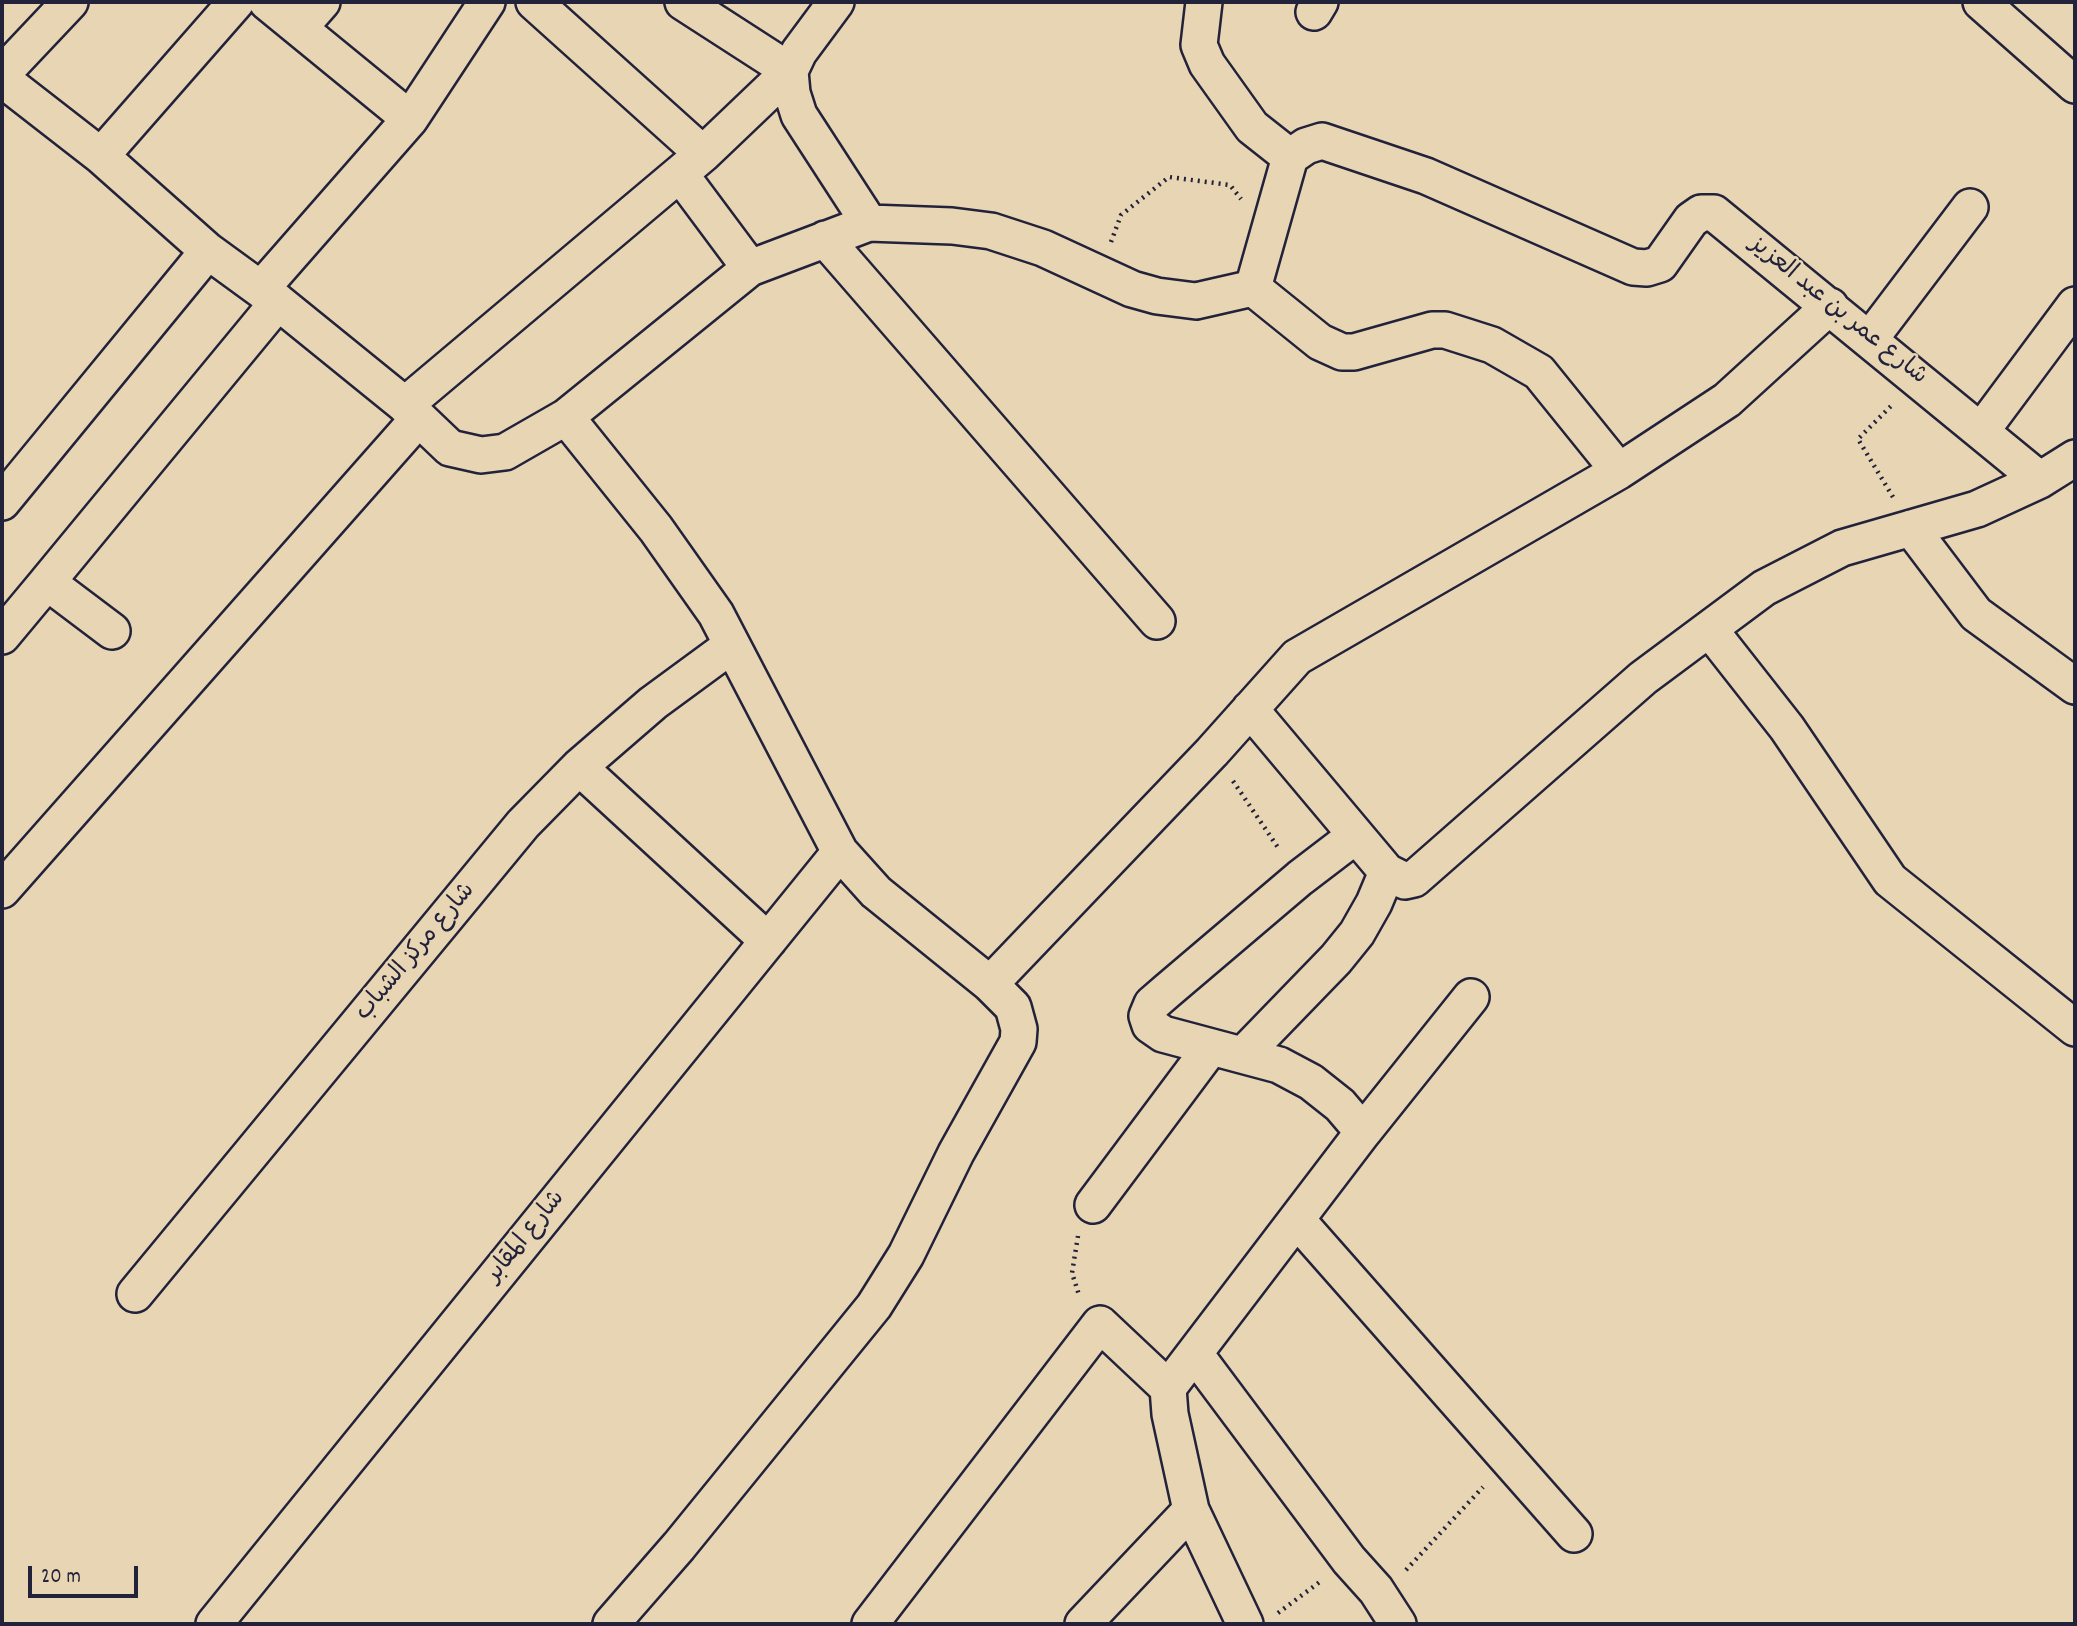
<!DOCTYPE html>
<html>
<head>
<meta charset="utf-8">
<style>
  body { margin:0 }
  #map { position:relative; width:2077px; height:1626px; overflow:hidden; background:#e8d5b3; font-family:Dekko,sans-serif }
  canvas { display:block }
  .frame { position:absolute; inset:0; border:4px solid #22223b; pointer-events:none }
  .scale { position:absolute; left:28px; top:1566px; width:110px; height:32px; box-sizing:border-box; border:4px solid #22223b; border-top:0; padding-left:9px; font-size:21px; line-height:24px; white-space:nowrap; color:#22223b; -webkit-text-stroke:5px #e8d5b3; paint-order:stroke }
</style>
</head>
<body>
<div id="map">
<canvas width="2077" height="1626"></canvas>
<div class="frame"></div>
<div class="scale">20 m</div>
</div>
<script>
const g = document.querySelector('canvas').getContext('2d');
g.lineJoin = 'round';
const toPath = rows => new Path2D(rows.map(r => 'M' + r).join(''));
function trace(path, color, width, dash) { g.strokeStyle = color; g.lineWidth = width; g.lineCap = dash ? 'butt' : 'round'; g.setLineDash(dash || []); g.stroke(path); }
function drawText(font, color, halo, rows, align = 'center') {
  g.font = font + ' Dekko,"Playpen Sans Arabic",sans-serif'; g.lineWidth = 5; g.setLineDash([]); g.textBaseline = 'middle'; g.strokeStyle = halo; g.fillStyle = color; for (const [text, x, y, turn = 0] of rows) {
    g.save(); g.translate(x, y); g.rotate((+turn || 0) * Math.PI / 180); g.textAlign = isNaN(turn) ? turn : align; if (halo) g.strokeText(text, 0, 0); g.fillText(text, 0, 0); g.restore();
  }
}
const path = toPath([
  [1111,242,1121,215,1169,177,1230,185,1241,199],
  [1893,497,1858,439,1893,404],
  [1233,781,1279,849],
  [1078,1236,1072,1273,1079,1295],
  [1406,1570,1483,1487],
  [1278,1613,1321,1581]
]);
const street = toPath([
  [236,2,101,156,208,251,278,302,405,405,703,154,790,71,683,2],
  [267,2,410,119],
  [534,2,703,154],
  [836,2,799,52,790,71,792,93,799,115,869,223],
  [1204,2,1199,45,1207,64,1252,127,1290,157],
  [1981,2,2075,85],
  [1314,12,1320,2],
  [300,27,322,2],
  [2,74,70,2],
  [2,79,101,156],
  [680,174,750,268],
  [825,239,1157,621],
  [1253,288,1290,157,1306,146,1322,141,1426,176,1633,267,1647,268,1660,264,1691,220,1701,213,1714,213,2040,480],
  [1253,288,1320,342,1342,352,1354,352,1432,330,1445,330,1492,345,1539,372,1619,471],
  [261,289,410,119,487,2],
  [1870,339,1970,207],
  [405,405,450,448,481,455,505,452,566,417,750,268,869,223,952,226,991,231,1043,248,1132,289,1157,296,1196,301,1253,288],
  [566,417,656,529,716,614,840,852,876,892,990,984,1013,1007,1019,1029,1018,1042,956,1153,906,1255,874,1306,679,1546,611,1624],
  [1982,430,2075,305],
  [2,502,208,251],
  [1911,528,1976,614,2075,686],
  [1710,630,1787,728,1890,880,2075,1028],
  [112,631,47,582,278,302],
  [2,636,47,582],
  [1250,709,1387,872,1405,881,1414,879,1643,678,1764,588,1842,548,1977,509,2040,480,2075,458],
  [579,767,768,941],
  [1355,836,1300,878,1167,991,1152,1004,1147,1016,1150,1025,1163,1034,1279,1065,1311,1082,1340,1105,1363,1132],
  [2,890,419,418],
  [990,984,1212,752,1297,657,1619,471,1727,400,1830,306],
  [1244,1054,1336,959,1357,933,1374,903,1387,872],
  [1093,1205,1211,1047],
  [1297,1220,1574,1534],
  [135,1294,523,824,579,767,653,703,732,645],
  [1195,1354,1349,1560,1376,1590,1398,1624],
  [214,1624,840,852],
  [870,1624,1100,1324,1168,1388],
  [1083,1624,1191,1510],
  [1245,1624,1191,1510,1170,1414,1168,1388,1363,1132,1471,997]
]);
const streetNames = [
  ["شارع عمر بن عبد العزيز",1837,312,39],
  ["شارع مركز الشباب",417,953,-50],
  ["شارع المقابر",527,1238,-51]
];
trace(street, '#22223b', 40);
trace(path, '#22223b', 4.5, [2, 5]);
trace(street, '#e8d5b3', 35);
drawText('24px', '#22223b', '#e8d5b3', streetNames);
</script>
</body>
</html>
